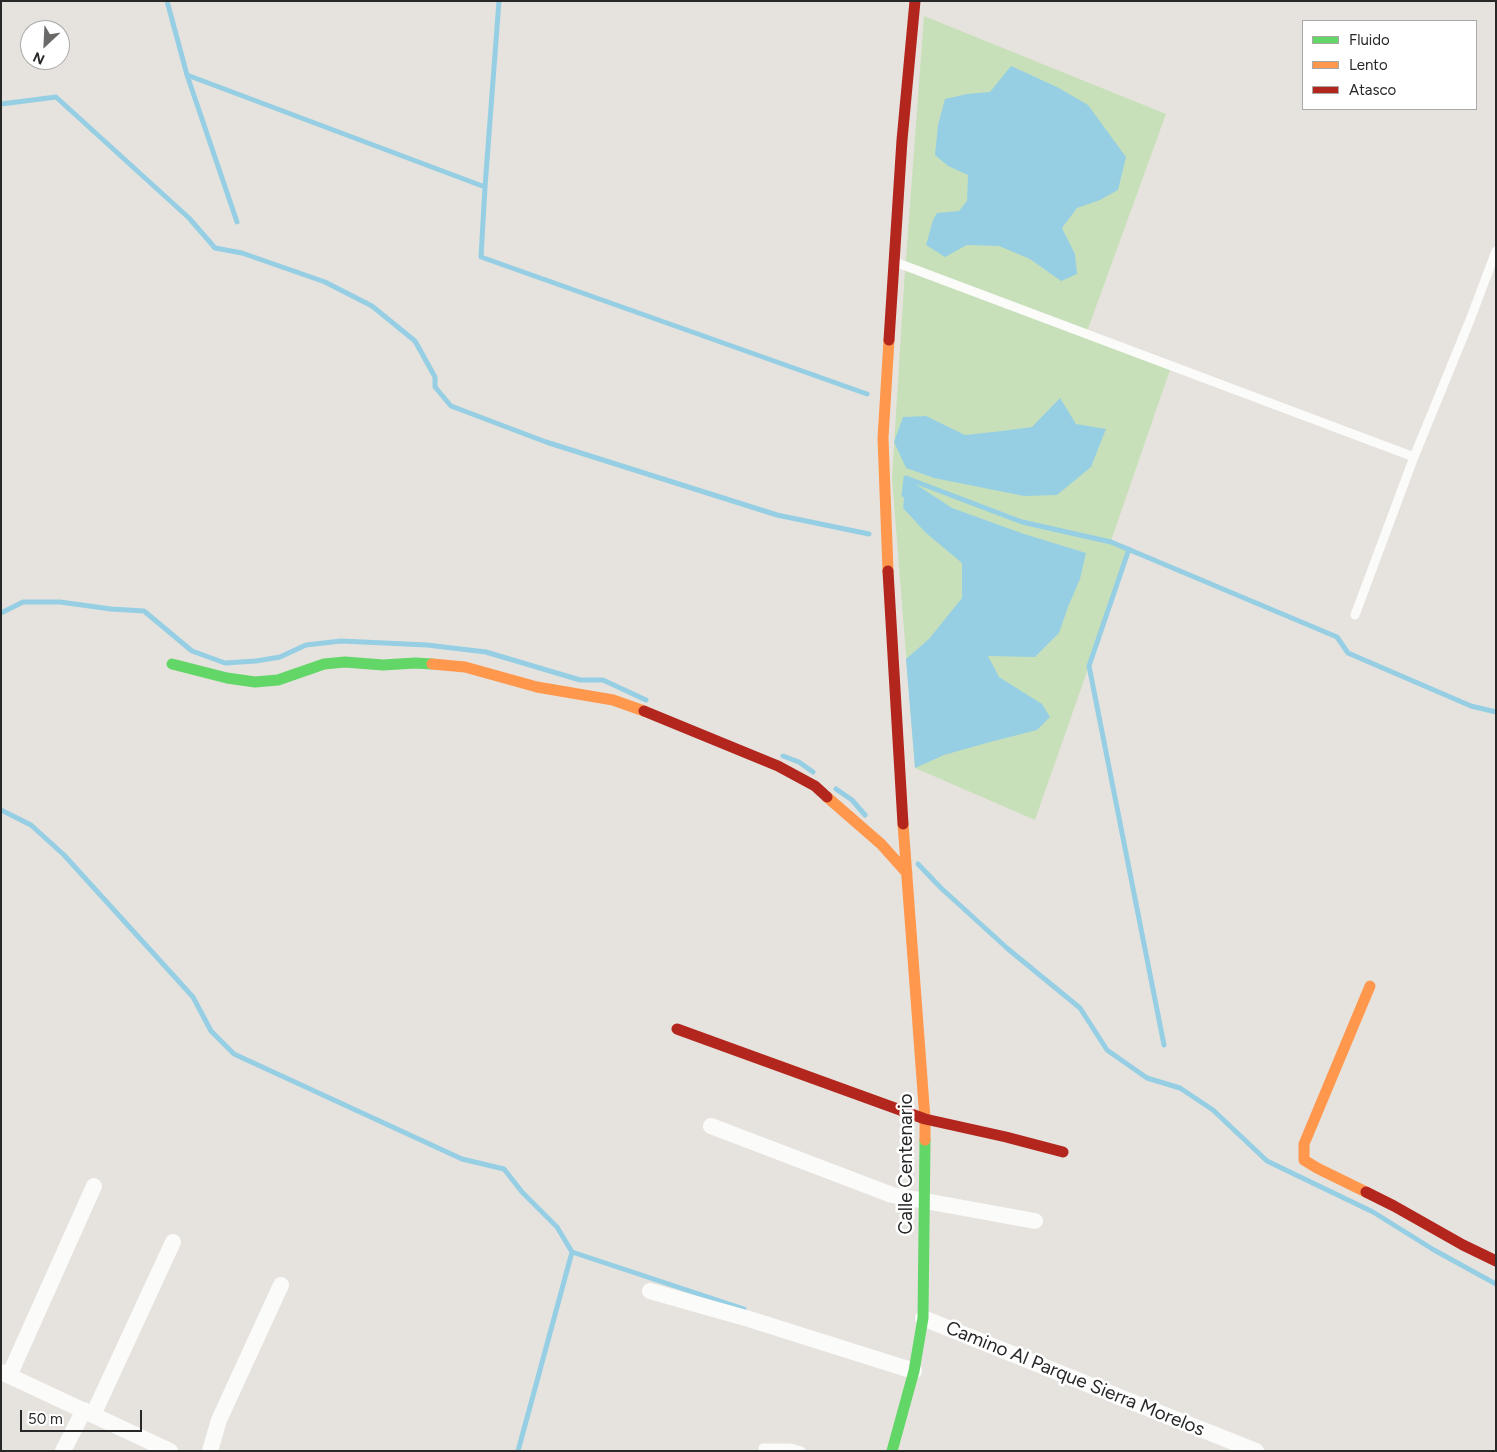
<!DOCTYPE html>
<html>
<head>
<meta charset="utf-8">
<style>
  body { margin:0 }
  #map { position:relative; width:1497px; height:1452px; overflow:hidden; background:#e6e3de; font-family:Figtree,sans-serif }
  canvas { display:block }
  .frame { position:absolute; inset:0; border:2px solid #282828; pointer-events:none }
  .legend { position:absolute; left:1302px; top:20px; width:175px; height:90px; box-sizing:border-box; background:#fff; border:1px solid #a9a9a9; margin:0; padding:6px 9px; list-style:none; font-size:15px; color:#282828 }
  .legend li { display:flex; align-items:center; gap:10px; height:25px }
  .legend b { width:25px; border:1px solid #a9a9a9 }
  .north { position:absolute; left:20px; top:20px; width:50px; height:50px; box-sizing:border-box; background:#fff; border:1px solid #a9a9a9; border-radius:50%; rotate:205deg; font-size:14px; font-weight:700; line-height:20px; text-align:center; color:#282828 }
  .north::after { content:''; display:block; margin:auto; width:18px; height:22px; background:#6a6968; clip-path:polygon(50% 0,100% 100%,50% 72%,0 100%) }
  .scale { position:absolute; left:20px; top:1410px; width:122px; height:22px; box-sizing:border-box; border:2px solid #282828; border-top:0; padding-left:6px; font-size:15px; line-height:18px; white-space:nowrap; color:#282828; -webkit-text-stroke:4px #fff; paint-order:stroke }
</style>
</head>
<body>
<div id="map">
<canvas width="1497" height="1452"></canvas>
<div class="frame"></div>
<ul class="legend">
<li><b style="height:6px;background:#63d668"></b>Fluido</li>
<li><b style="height:6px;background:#ff974d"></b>Lento</li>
<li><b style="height:6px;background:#b3261e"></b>Atasco</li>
</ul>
<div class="north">N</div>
<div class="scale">50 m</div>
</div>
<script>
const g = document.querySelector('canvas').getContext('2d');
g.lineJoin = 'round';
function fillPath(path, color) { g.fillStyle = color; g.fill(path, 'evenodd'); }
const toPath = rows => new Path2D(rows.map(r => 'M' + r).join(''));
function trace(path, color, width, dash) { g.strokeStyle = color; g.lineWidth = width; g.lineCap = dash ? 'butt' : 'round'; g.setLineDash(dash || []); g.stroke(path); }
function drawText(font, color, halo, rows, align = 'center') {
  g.font = font + ' Figtree,sans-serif'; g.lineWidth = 5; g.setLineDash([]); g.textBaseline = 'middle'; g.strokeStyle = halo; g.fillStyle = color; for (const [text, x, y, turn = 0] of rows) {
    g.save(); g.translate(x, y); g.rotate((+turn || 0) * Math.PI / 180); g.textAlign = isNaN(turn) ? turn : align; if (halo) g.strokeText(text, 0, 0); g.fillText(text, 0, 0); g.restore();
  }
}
const green = toPath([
  [924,16,1166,114,1085,337,1171,367,1111,541,1129,549,1089,666,1035,820,915,768,892,478,904,285]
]);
const water = toPath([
  [1011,66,1057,87,1088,105,1126,157,1118,190,1100,200,1077,208,1062,228,1075,254,1077,274,1061,281,1030,259,999,246,967,245,945,257,926,245,933,220,937,213,959,211,967,201,968,175,948,166,935,155,938,125,945,99,967,94,990,92],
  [1060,398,1076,424,1106,429,1091,467,1057,495,1024,496,934,478,906,468,894,442,903,417,926,416,965,435,1002,431,1032,427],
  [906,478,952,508,1024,534,1086,553,1080,579,1068,607,1059,633,1035,657,988,656,999,677,1042,704,1050,717,1037,730,990,742,944,755,915,768,906,659,929,639,962,598,962,563,926,533,903,508]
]);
const stream = toPath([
  [167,1,187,75,237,222],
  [499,1,485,187,481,257,867,394],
  [187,75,485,187],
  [1,104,56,97,189,218,215,248,242,253,325,282,372,306,415,341,435,377,435,387,451,406,546,442,777,515,869,534],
  [904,495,906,478,1022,522,1111,542,1337,637,1348,653,1471,706,1496,712],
  [1129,549,1089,666,1164,1045],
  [1,613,23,602,60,602,111,609,144,611,192,651,225,663,256,661,280,657,306,645,341,641,427,645,486,652,580,680,603,680,646,700],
  [783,756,799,762,813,772],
  [836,789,852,800,865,815],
  [1,810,31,825,64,855,193,997,211,1031,234,1054,462,1159,504,1169,522,1192,557,1227,572,1252,744,1309],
  [918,864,941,888,1008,949,1080,1008,1107,1050,1147,1078,1180,1088,1213,1110,1267,1161,1373,1212,1434,1250,1496,1284],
  [518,1451,572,1252]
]);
const lane = toPath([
  [895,262,1414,457],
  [1355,615,1414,457,1470,320,1496,251],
  [763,1448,791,1448,801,1451]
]);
const street = toPath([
  [711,1126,892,1195,1035,1221],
  [650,1291,749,1319,914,1371],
  [923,1318,1122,1398,1256,1451],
  [1,1372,170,1451],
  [9,1376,94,1186],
  [93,1415,173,1242],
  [63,1451,84,1410],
  [210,1451,219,1420,281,1285]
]);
const fast = toPath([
  [172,664,227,678,255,682,278,680,324,664,345,662,383,665,415,663,432,664],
  [892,1451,914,1371,923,1318,925,1140]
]);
const slow = toPath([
  [888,571,883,438,889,340],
  [432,664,465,667,537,687,613,700,644,711],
  [827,797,881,844,907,873],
  [903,824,925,1119,925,1140],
  [1366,1192,1317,1168,1304,1160,1304,1144,1370,986]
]);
const jam = toPath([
  [889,340,902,140,915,1],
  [888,571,903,824],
  [644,711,778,766,815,786,827,797],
  [677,1029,925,1119,1006,1137,1063,1152],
  [1366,1192,1394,1206,1463,1245,1496,1261]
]);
const streetNames = [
  ["Calle Centenario",906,1164,-90],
  ["Camino Al Parque Sierra Morelos",1075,1379,22]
];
fillPath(green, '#c8e0b9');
fillPath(water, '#96cfe4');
trace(stream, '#96cfe4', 5);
trace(lane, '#fbfbfa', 9);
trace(street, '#fbfbfa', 16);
trace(fast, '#63d668', 11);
trace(slow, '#ff974d', 11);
trace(jam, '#b3261e', 11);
drawText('19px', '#282828', '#fff', streetNames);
</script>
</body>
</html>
